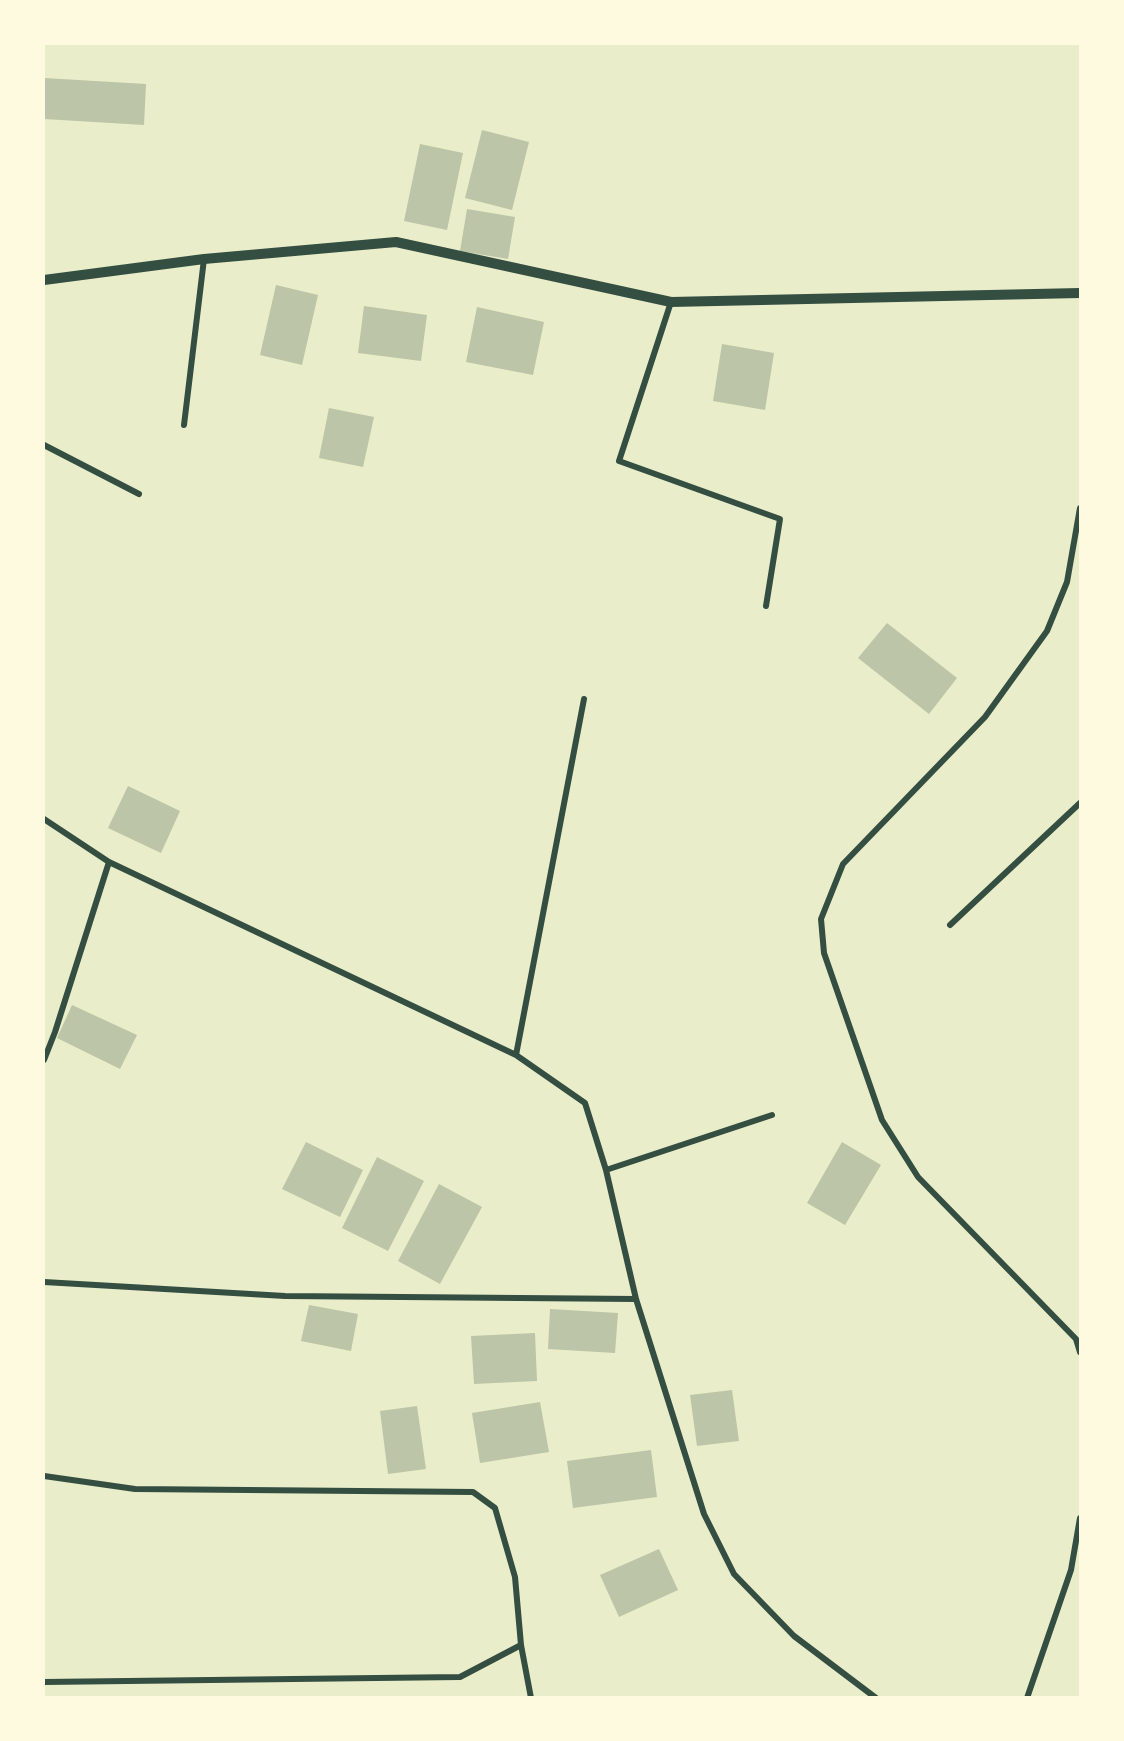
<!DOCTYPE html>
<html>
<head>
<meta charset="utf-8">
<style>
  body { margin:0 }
  #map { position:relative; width:1124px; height:1741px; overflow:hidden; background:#e9edc9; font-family:Manrope,sans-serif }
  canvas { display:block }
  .frame { position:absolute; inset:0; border:45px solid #fefae0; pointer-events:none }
</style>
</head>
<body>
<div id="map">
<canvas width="1124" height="1741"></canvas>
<div class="frame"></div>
</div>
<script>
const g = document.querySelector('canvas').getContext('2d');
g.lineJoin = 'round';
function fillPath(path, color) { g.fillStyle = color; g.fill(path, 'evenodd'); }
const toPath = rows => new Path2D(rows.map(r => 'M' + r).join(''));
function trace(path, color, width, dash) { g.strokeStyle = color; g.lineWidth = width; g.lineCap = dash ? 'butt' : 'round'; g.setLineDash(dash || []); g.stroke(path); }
const building = toPath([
  [44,78,146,84,144,125,44,119],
  [482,130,529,142,512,210,465,198],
  [420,144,463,153,447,230,404,221],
  [467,209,515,217,508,259,460,251],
  [276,285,318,295,302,365,260,355],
  [364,306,427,315,421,361,358,353],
  [477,307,544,322,533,375,466,362],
  [722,344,774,353,765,410,713,401],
  [329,408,374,417,363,467,319,458],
  [887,623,957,678,929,714,858,658],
  [128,786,180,811,161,853,108,828],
  [72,1005,137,1035,120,1069,57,1038],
  [306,1142,363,1170,340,1217,282,1189],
  [842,1142,881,1165,845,1225,807,1203],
  [377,1157,424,1181,388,1251,342,1228],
  [439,1184,482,1207,440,1284,398,1261],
  [309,1305,358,1314,351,1351,301,1341],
  [550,1309,618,1313,615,1353,548,1349],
  [535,1333,537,1381,474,1384,471,1336],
  [732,1390,739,1441,697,1446,690,1395],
  [540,1402,549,1452,480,1463,472,1413],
  [417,1406,426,1469,388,1474,380,1411],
  [651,1450,657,1497,573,1508,567,1461],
  [659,1549,678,1590,619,1617,600,1575]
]);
const minor = toPath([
  [671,302,619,461,780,519,766,606],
  [184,425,204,259],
  [44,445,139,494],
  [1080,508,1067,582,1047,631,985,717,843,864,821,919,824,953,882,1120,918,1177,1076,1339,1080,1352],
  [44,819,109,862,516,1055,585,1103,606,1170,636,1299,704,1514,734,1574,794,1636,876,1698],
  [950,925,1080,803],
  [516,1055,584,699],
  [44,1060,55,1032,109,862],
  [606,1170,772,1115],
  [44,1282,285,1296,636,1299],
  [44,1476,135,1489,473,1492,495,1508,515,1577,521,1645,531,1698],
  [44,1682,460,1677,521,1645],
  [1027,1698,1071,1570,1080,1518]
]);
const tertiary = toPath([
  [44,280,204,259,396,242,671,302,1080,293]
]);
fillPath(building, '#bcc5a7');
trace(minor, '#344e41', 6);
trace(tertiary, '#344e41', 10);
</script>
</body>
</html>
